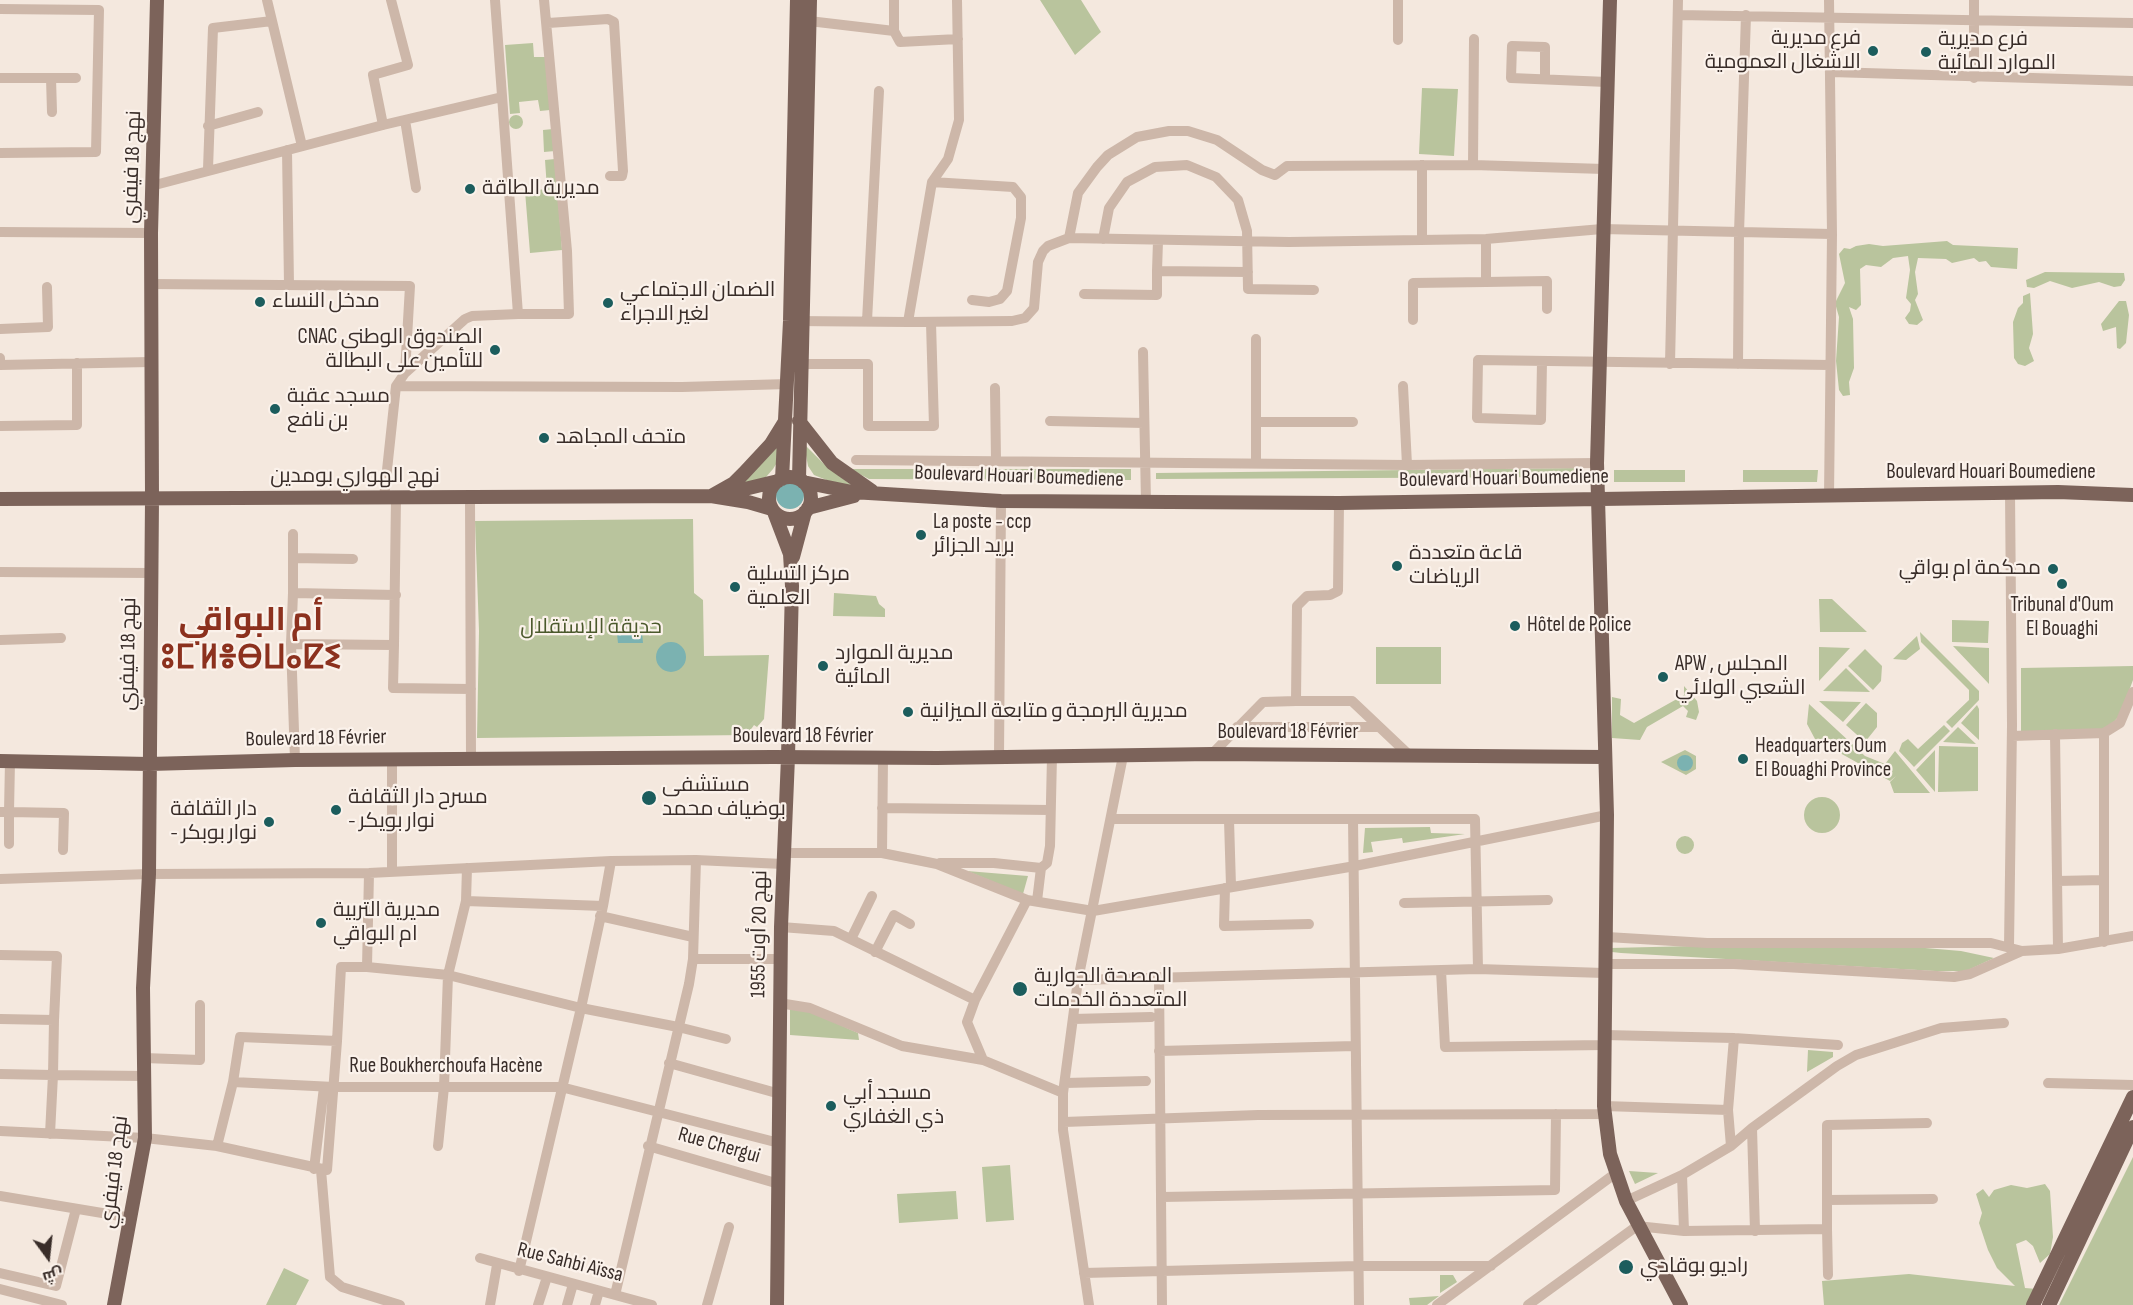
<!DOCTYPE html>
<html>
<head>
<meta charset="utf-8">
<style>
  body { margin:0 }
  #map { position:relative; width:2133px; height:1305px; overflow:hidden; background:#f4e8de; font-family:"Sofia Sans Condensed",Cairo,sans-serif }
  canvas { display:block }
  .north { position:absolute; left:18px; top:1227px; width:60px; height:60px; -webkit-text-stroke:4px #fbf2eb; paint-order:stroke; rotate:165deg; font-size:16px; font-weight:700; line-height:24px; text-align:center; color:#392d29 }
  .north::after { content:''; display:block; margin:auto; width:21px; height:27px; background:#392d29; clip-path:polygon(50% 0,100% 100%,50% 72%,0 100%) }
</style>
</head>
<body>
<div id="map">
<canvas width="2133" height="1305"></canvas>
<div class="north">ش</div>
</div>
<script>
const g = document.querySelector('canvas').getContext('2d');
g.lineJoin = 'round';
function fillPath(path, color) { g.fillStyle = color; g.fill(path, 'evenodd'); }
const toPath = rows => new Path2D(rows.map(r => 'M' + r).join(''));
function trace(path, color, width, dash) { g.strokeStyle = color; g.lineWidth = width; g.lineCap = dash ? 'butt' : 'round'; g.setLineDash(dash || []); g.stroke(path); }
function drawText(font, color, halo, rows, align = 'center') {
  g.font = font + ' "Sofia Sans Condensed",Cairo,"Noto Sans Tifinagh",sans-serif'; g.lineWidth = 4.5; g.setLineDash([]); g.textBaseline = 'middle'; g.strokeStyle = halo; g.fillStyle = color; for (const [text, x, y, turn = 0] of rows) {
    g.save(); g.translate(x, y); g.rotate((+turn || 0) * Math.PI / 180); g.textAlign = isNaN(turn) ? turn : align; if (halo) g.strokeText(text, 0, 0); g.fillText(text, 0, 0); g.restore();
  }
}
const green = toPath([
  [1040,0,1081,0,1101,32,1075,55],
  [533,43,534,57,546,57,550,110,540,111,538,100,519,102,520,113,510,114,505,45],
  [1422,88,1458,89,1454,156,1419,154],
  '509 122a7 7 0 1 1 14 0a7 7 0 1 1-14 0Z',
  [553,129,555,151,544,152,543,130],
  [555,159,562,250,530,253,525,191,547,189,545,160],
  [1947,241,1953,245,2018,248,2017,269,1991,267,1986,261,1979,262,1974,258,1952,263,1946,259,1918,258,1915,272,1918,294,1915,300,1923,320,1917,325,1909,324,1905,318,1910,311,1911,304,1906,298,1910,270,1908,256,1893,258,1881,267,1866,265,1860,269,1861,305,1856,310,1849,307,1853,319,1854,368,1849,382,1850,395,1843,396,1839,390,1836,361,1839,317,1835,303,1845,283,1839,254,1844,248,1850,249,1856,246,1869,244,1883,246],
  [2045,272,2124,273,2125,280,2121,286,2114,287,2099,282,2072,288,2050,281,2034,288,2027,287,2026,280],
  [2030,293,2033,334,2029,348,2034,361,2025,366,2018,364,2014,358,2013,322,2018,308,2023,303,2023,296],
  [2119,301,2126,301,2129,315,2126,343,2120,349,2117,348,2116,327,2103,331,2101,324],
  [779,441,778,461,773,469,766,477,739,487],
  [804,444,823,463,851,485,844,487,814,475,808,466],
  [1578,468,1578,477,1156,479,1156,473],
  [850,469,1131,469,1131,480,869,479],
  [1614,470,1685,470,1685,482,1614,482],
  [1743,470,1818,470,1817,482,1743,482],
  [693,519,694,593,703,600,704,656,769,655,764,719,757,727,754,725,747,735,477,738,479,631,475,521],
  [834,593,876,596,879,604,885,609,885,617,833,616],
  [1819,599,1832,599,1867,632,1820,632],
  [1952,620,1989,621,1988,643,1952,642],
  [1920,632,1979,691,1979,700,1952,728,1946,722,1969,700,1969,690,1921,642],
  [1917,636,1920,649,1906,660,1893,659],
  [1953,646,1989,648,1989,684],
  [1376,647,1441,647,1441,684,1376,684],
  [1819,647,1850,648,1819,681],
  [1865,649,1882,666,1881,681,1873,690,1848,666],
  [2133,666,2133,680,2120,715,2104,733,2021,735,2021,668],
  [1846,668,1870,692,1823,691],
  [1684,686,1697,701,1699,712,1696,720,1686,717,1688,711,1683,706,1647,727,1640,740,1612,738,1612,697,1621,699,1620,715,1634,723,1684,695],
  [1819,701,1861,702,1843,722],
  [1866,703,1877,713,1877,727,1865,742,1846,725],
  [1809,704,1865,756,1885,764,1895,751,1930,793,1894,793,1890,782,1896,776,1890,781,1815,739,1807,724],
  [1977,705,1979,709,1979,740,1961,723],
  [1944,725,1950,731,1914,767,1899,751,1902,743,1908,739,1918,749],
  [1958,727,1976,744,1943,742],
  [1939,746,1978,747,1978,791,1938,792],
  [1685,750,1696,756,1696,769,1686,775,1661,762],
  [1935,750,1935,792,1916,770],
  '1804 815a18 18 0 1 1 36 0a18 18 0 1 1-36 0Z',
  [1430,827,1431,833,1465,834,1403,843,1402,838,1371,842,1373,852,1363,853,1365,828],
  '1676 845a9 9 0 1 1 18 0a9 9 0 1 1-18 0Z',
  [967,871,1028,876,1023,894],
  [1694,946,1901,946,1961,951,1994,958,1966,971,1935,971,1621,953,1612,952,1611,948],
  [790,1009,809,1011,858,1033,859,1040,790,1035],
  [1808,1050,1833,1052,1833,1057,1807,1072],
  [2133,1157,2133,1305,2059,1305],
  [1010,1165,1014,1220,986,1222,982,1167],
  [1629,1171,1658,1173,1635,1184],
  [2045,1184,2050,1191,2053,1237,2050,1254,2040,1263,2033,1246,2026,1240,2016,1244,2025,1288,2037,1289,2029,1305,1824,1305,1822,1281,1909,1274,2015,1286,1997,1268,1988,1250,1979,1223,1982,1213,1976,1194,1983,1189,1989,1197,1994,1190,2011,1185,2027,1188],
  [956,1191,958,1219,899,1223,897,1194],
  [284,1268,309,1280,296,1305,266,1305],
  [1440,1275,1453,1275,1457,1282,1440,1293],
  [1439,1296,1427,1305,1410,1305,1409,1298]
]);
const water = toPath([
  '776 495a14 14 0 1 1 28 0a14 14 0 1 1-28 0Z',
  [642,633,643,643,618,643,617,634],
  '656 657a15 15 0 1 1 30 0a15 15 0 1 1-30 0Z',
  '1677 763a8 8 0 1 1 16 0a8 8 0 1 1-16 0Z'
]);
const minor = toPath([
  [267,0,302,146],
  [495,0,518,314,569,314,567,251,544,0],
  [894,0,894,31,900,42,958,39],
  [1398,0,1398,40],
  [1974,0,1974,78],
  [0,9,99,10,96,152,0,153],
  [1678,15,2133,23],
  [809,21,894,31],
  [548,23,608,19,614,22,623,171,622,176,610,176],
  [1831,72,2133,81],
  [0,78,76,78],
  [51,78,52,112],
  [1545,79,1545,47,1512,46,1511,78,1607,82],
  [405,120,416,188],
  [383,125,373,75,408,65,391,0],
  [208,126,258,112],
  [287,150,289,285],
  [1473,165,1474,39],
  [208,169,213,28,272,21],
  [932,182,1013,187,1021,197,1021,218,1007,291,1000,299,989,302,972,300],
  [155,185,383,125,502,97],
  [0,232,151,233],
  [1069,238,1078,193,1097,167,1108,155,1137,137,1169,131,1188,131,1217,140,1262,170,1275,175,1287,166,1473,165,1604,169],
  [1103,239,1109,208,1127,182,1155,167,1187,165,1216,177,1238,200,1247,231,1248,289,1314,290],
  [1422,239,1422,165],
  [1486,239,1486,282,1547,281,1547,309],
  [1158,241,1157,271,1248,272],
  [152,284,410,286,405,373],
  [1084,294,1157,295,1157,271],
  [1413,320,1413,283,1486,282],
  [795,321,908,322,932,182,948,159,959,120,957,0],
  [867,321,879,91],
  [908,322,1012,321,1025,318,1034,308,1038,262,1043,251,1048,246,1069,238,1289,242,1486,239,1602,229,1832,234],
  [0,329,48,327,47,287],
  [1256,339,1256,463],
  [1143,352,1146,502],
  [0,358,0,365,150,362],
  [1542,361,1541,420,1477,418,1478,360,1830,365],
  [801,364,868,364,868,426,934,426,931,323],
  [1670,364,1678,0],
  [1738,364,1739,233,1746,15],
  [396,386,682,387,788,384],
  [1403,386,1407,465],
  [995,388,996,461],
  [1050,421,1144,423],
  [1257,422,1353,422],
  [0,426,77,425,77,363],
  [856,460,1407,465,1597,463],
  [1829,496,1832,234,1829,0],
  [384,498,396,386,405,373,465,319,472,316,518,314],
  [470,498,471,758],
  [293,534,293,593],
  [293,558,353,559],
  [0,572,151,573],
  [0,640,61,638],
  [291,644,293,593,396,595],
  [394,645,393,688,471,689],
  [1296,701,1352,701,1408,754],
  [1237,727,1378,727],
  [2055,734,2058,949],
  [2012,736,2104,733,2120,723,2133,692],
  [1212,754,1263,702,1296,701,1297,606,1307,596,1330,595,1338,591,1339,503],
  [999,757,1001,501],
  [883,758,882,853,937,864,1027,900,1093,911,1355,866,1607,815],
  [392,759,392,871],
  [295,760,291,644,394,645,396,498],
  [10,761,9,812,64,813,63,850],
  [882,808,1050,810],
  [0,812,9,812,9,844],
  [1111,819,1475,819,1478,969],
  [1353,819,1359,1305],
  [1229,820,1231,886],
  [783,853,882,853],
  [940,863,994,863,1041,868],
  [467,868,466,901,448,975,581,1008,603,906],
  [0,879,149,874,369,873,611,861,696,860,783,864],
  [2104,880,2104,942],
  [2057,881,2104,880,2104,733],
  [1225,888,1224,926,1309,924],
  [1027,900,975,1000,967,1022,983,1060,1063,1093],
  [466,901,603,906,611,861],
  [1037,901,1041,868,1047,863,1050,846,1052,756],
  [1404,903,1548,900],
  [600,916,693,937],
  [781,927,834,931,975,1000],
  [1607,937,1707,943,1991,943,2022,951,2058,949,2133,936],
  [851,939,872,896],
  [2009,947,2012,725,2010,492],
  [875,952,894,915,910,924],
  [0,955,57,956,54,1020,0,1019],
  [693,959,780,959],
  [1605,964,1734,964,1954,977,1970,974,2022,951],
  [367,967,448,975,444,1087,438,1146],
  [1441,970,1445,1047,1605,1045],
  [1159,977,1162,1305],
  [1078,980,1478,969,1604,973],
  [779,1003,810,1008,902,1046,983,1060],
  [1073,1019,1151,1017],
  [54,1020,53,1075,144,1076],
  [1605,1035,1734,1038,1838,1045],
  [337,1041,341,967,367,967,369,873],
  [1159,1051,1355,1046],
  [144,1058,200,1060,200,1005],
  [669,1063,780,1094],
  [0,1074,53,1075,50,1134],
  [233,1082,334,1087,561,1087,779,1143],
  [1065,1083,1146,1081],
  [2048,1083,2133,1085],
  [1604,1106,1728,1110],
  [1064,1122,1258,1115,1606,1114],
  [1752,1128,1755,1231],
  [0,1131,145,1138,217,1146,327,1170,337,1041,240,1037,233,1082,217,1146],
  [648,1146,779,1184],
  [1731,1146,1728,1110,1734,1038],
  [314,1169,324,1087],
  [321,1170,330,1277,342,1287,400,1305],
  [1682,1175,1684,1231],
  [0,1196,132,1218],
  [1162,1197,1555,1190,1556,1114],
  [1827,1200,1933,1199],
  [1626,1201,1682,1175,1731,1146,1752,1128,1837,1066,1856,1055,1941,1028,2004,1023],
  [1827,1229,1828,1275],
  [480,1258,652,1305],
  [519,1271,581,1008,678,1027,726,1039],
  [0,1273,56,1286,76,1209],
  [1084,1273,1358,1266,1491,1266],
  [0,1289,62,1305],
  [615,1295,689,984,693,959,696,860],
  [490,1305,497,1265],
  [538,1305,547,1277],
  [567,1305,573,1284],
  [595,1305,599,1291],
  [707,1305,729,1227],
  [1089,1305,1063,1130,1063,1093,1078,980,1123,756],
  [1437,1305,1616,1173],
  [1528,1305,1637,1226,1684,1231,1827,1229,1827,1125,1927,1123]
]);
const major = toPath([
  [1610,0,1597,463,1607,815,1604,1106,1610,1154,1626,1201,1681,1305],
  [799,421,832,463,872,491],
  '769 498a21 21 0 1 1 42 0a21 21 0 1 1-42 0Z',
  [782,479,790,321,797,0],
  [799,479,810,0],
  [803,482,852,492,1001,501,1339,503,2058,492,2133,495],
  [724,494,778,481],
  [711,496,734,483,744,473,771,444,784,423],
  [0,499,711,496,748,502,772,509],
  [808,508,854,496],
  [774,512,790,554,792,586,788,757,781,927,777,1305],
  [793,557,805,512],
  [0,761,149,764,295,760,773,757,937,758,1212,754,1605,757],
  [114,1305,145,1138,143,988,149,874,152,499,151,233,157,0],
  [2033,1305,2133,1097],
  [2049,1305,2133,1127]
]);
const markers = [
  [1873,51,6,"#1c5d5d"],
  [1926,52,6,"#1c5d5d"],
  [470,189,6,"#1c5d5d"],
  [260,302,6,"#1c5d5d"],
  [608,303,6,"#1c5d5d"],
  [495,350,6,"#1c5d5d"],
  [275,409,6,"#1c5d5d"],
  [544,438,6,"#1c5d5d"],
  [921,535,6,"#1c5d5d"],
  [1397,566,6,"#1c5d5d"],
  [2053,569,6,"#1c5d5d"],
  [2062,584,6,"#1c5d5d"],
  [735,587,6,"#1c5d5d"],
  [1515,626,6,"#1c5d5d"],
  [823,666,6,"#1c5d5d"],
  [1663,677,6,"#1c5d5d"],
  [908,712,6,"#1c5d5d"],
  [1743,759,6,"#1c5d5d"],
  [649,798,8,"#1c5d5d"],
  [336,810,6,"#1c5d5d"],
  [269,822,6,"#1c5d5d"],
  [321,923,6,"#1c5d5d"],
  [1020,989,8,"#1c5d5d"],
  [831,1106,6,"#1c5d5d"],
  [1626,1267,8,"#1c5d5d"]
];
const poiNames = [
  ["فرع مديرية",1861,39,"right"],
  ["الاشغال العمومية",1861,63,"right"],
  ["فرع مديرية",1938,40],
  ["الموارد المائية",1938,64],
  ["مديرية الطاقة",482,189],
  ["الضمان الاجتماعي",620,291],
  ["لغير الاجراء",620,315],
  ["مدخل النساء",272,302],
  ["CNAC الصندوق الوطني",483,338,"right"],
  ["للتأمين على البطالة",483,362,"right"],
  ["مسجد عقبة",287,397],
  ["بن نافع",287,421],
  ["متحف المجاهد",556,438],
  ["La poste - ccp",933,523],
  ["بريد الجزائر",933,547],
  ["قاعة متعددة",1409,554],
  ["الرياضات",1409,578],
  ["محكمة ام بواقي",2041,569,"right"],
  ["مركز التسلية",747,575],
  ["العلمية",747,599],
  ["Tribunal d'Oum",2062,606,"center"],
  ["El Bouaghi",2062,630,"center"],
  ["Hôtel de Police",1527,626],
  ["مديرية الموارد",835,654],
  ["المائية",835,678],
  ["APW , المجلس",1675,665],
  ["الشعبي الولائي",1675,689],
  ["مديرية البرمجة و متابعة الميزانية",920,712],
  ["Headquarters Oum",1755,747],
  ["El Bouaghi Province",1755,771],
  ["مستشفى",662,786],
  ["بوضياف محمد",662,810],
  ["مسرح دار الثقافة",348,798],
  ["- نوار بويكر",348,822],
  ["دار الثقافة",257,810,"right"],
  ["- نوار بوبكر",257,834,"right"],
  ["مديرية التربية",333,911],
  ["ام البواقي",333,935],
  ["المصحة الجوارية",1034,977],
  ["المتعددة الخدمات",1034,1001],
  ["مسجد أبي",843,1094],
  ["ذي الغفاري",843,1118],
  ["راديو بوقادي",1640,1267]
];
const streetNames = [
  ["نهج 18 فيفري",133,167,-88],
  ["Boulevard Houari Boumediene",1991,473],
  ["نهج الهواري بومدين",355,477],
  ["Boulevard Houari Boumediene",1019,477,2],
  ["Boulevard Houari Boumediene",1504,479,-1],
  ["نهج 18 فيفري",129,654,-89],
  ["Boulevard 18 Février",1288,733],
  ["Boulevard 18 Février",803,737],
  ["Boulevard 18 Février",316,739,-1],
  ["نهج 20 أوت 1955",760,934,-89],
  ["Rue Boukherchoufa Hacène",446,1067],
  ["Rue Chergui",719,1146,16],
  ["نهج 18 فيفري",115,1172,-83],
  ["Rue Sahbi Aïssa",570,1263,14]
];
const parkNames = [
  ["حديقة الإستقلال",591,628]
];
const townNames = [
  ["أم البواقي",251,622],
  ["ⵓⵎ ⵍⴻⴱⵡⴰⵇⵉ",251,660]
];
fillPath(green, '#b9c49d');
fillPath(water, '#7bb2b1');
trace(minor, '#cdb7a9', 10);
trace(major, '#7c635a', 14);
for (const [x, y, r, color] of markers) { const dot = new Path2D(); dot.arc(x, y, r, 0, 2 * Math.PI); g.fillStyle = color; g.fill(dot); trace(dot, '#fbf2eb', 2); }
drawText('21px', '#392d29', '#fbf2eb', poiNames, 'left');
drawText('21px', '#392d29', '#fbf2eb', streetNames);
drawText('21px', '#4b592c', '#fbf2eb', parkNames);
drawText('bold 33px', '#8c311e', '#fbf2eb', townNames);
</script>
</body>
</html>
